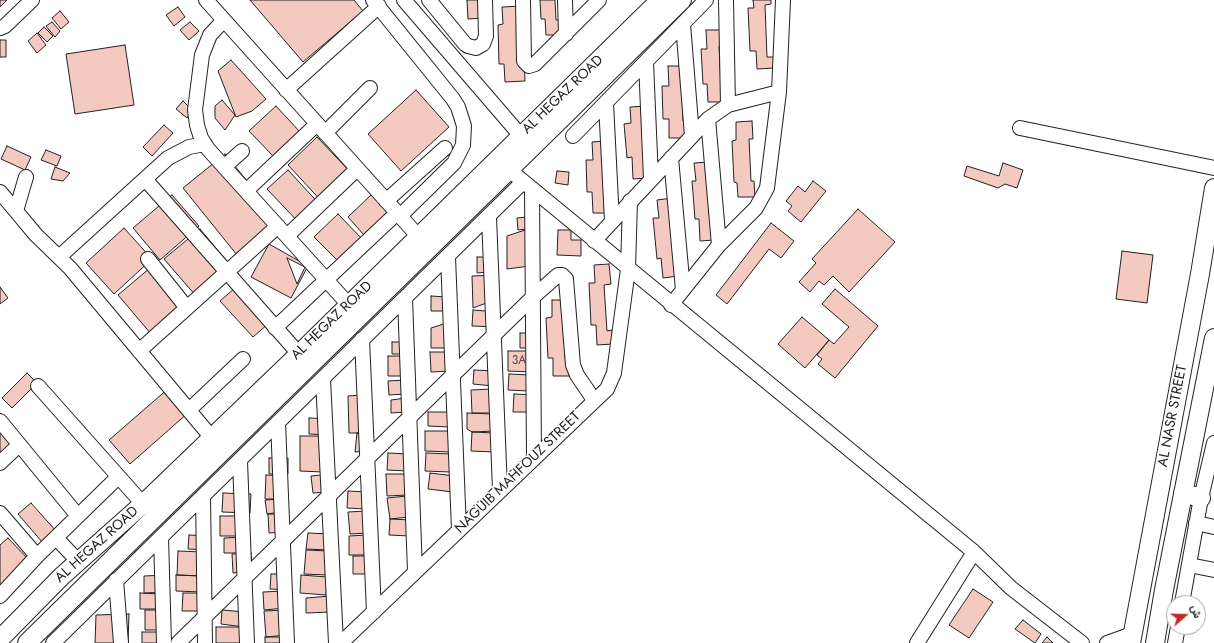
<!DOCTYPE html>
<html>
<head>
<meta charset="utf-8">
<style>
  body { margin:0 }
  #map { position:relative; width:1214px; height:643px; overflow:hidden; background:#fff; font-family:Jost,Vazirmatn,sans-serif }
  canvas { display:block }
  .north { position:absolute; left:1166px; top:595px; width:40px; height:40px; box-sizing:border-box; background:#fff; border:1px solid #a7a7a7; border-radius:50%; rotate:70deg; font-size:11px; font-weight:700; line-height:16px; text-align:center; color:#222 }
  .north::after { content:''; display:block; margin:auto; width:14px; height:18px; background:#c62828; clip-path:polygon(50% 0,100% 100%,50% 72%,0 100%) }
</style>
</head>
<body>
<div id="map">
<canvas width="1214" height="643"></canvas>
<div class="north">ش</div>
</div>
<script>
const g = document.querySelector('canvas').getContext('2d');
g.lineJoin = 'round';
function fillPath(path, color) { g.fillStyle = color; g.fill(path, 'evenodd'); }
const toPath = rows => new Path2D(rows.map(r => 'M' + r).join(''));
function trace(path, color, width, dash) { g.strokeStyle = color; g.lineWidth = width; g.lineCap = dash ? 'butt' : 'round'; g.setLineDash(dash || []); g.stroke(path); }
function drawText(font, color, halo, rows, align = 'center') {
  g.font = font + ' Jost,sans-serif'; g.lineWidth = 3; g.setLineDash([]); g.textBaseline = 'middle'; g.strokeStyle = halo; g.fillStyle = color; for (const [text, x, y, turn = 0] of rows) {
    g.save(); g.translate(x, y); g.rotate((+turn || 0) * Math.PI / 180); g.textAlign = isNaN(turn) ? turn : align; if (halo) g.strokeText(text, 0, 0); g.fillText(text, 0, 0); g.restore();
  }
}
const building = toPath([
  [0,0,7,0,0,7,0,0],
  [250,0,354,0,363,11,303,62,250,0],
  [467,0,482,0,483,18,468,19,467,0],
  [540,0,555,0,556,20,559,20,559,35,546,35,545,19,541,19,540,0],
  [753,0,771,0,771,4,765,5,767,57,774,57,774,68,757,69,756,51,750,51,748,8,754,8,753,0],
  [522,6,525,81,505,82,504,64,499,64,498,25,503,24,502,7,522,6],
  [178,7,185,17,174,26,166,15,178,7],
  [60,11,69,22,61,29,52,18,60,11],
  [52,22,60,31,55,37,46,26,52,22],
  [190,22,199,31,189,40,180,30,190,22],
  [44,27,53,36,47,42,38,33,44,27],
  [706,30,723,30,723,46,719,46,721,85,726,102,708,102,707,84,703,84,701,49,707,49,706,30],
  [37,33,46,45,37,53,28,41,37,33],
  [0,40,6,40,6,57,0,57,0,40],
  [125,45,134,105,75,114,66,54,125,45],
  [231,60,266,99,252,111,236,117,218,71,231,60],
  [668,66,685,66,682,82,683,121,687,121,687,138,669,138,669,119,663,119,662,86,669,86,668,66],
  [416,90,449,127,401,171,368,134,416,90],
  [222,100,235,115,225,130,215,118,215,106,222,100],
  [183,101,192,110,187,118,176,109,183,101],
  [276,106,300,132,274,157,249,131,276,106],
  [646,106,647,178,633,179,632,157,627,158,624,124,631,123,630,107,646,106],
  [752,121,753,139,749,139,751,181,754,181,755,197,738,197,737,183,734,182,732,141,736,140,736,122,752,121],
  [164,125,173,133,152,156,143,147,164,125],
  [317,137,355,177,325,205,288,165,317,137],
  [605,141,610,213,593,213,592,192,587,192,586,160,593,160,592,142,605,141],
  [7,146,31,157,25,170,1,159,7,146],
  [46,150,61,156,57,166,41,160,46,150],
  [225,154,279,220,237,255,183,188,225,154],
  [709,162,714,240,700,241,699,219,695,219,692,181,696,181,694,163,709,162],
  [1003,163,1023,170,1017,188,1005,184,998,188,964,176,967,166,999,176,1003,163],
  [55,167,70,173,63,181,51,179,55,167],
  [288,170,323,208,303,227,267,189,288,170],
  [557,171,569,172,568,185,555,183,557,171],
  [813,181,826,191,801,222,788,211,792,206,786,201,798,186,805,192,813,181],
  [372,194,397,221,372,244,348,217,372,194],
  [172,195,199,226,160,260,133,228,172,195],
  [673,198,679,276,663,278,661,258,657,259,653,218,659,218,657,200,673,198],
  [858,209,895,242,849,292,833,276,824,285,819,281,810,292,799,282,816,263,812,259,858,209],
  [338,214,364,241,341,264,314,237,338,214],
  [527,217,528,229,518,230,517,218,527,217],
  [771,223,794,241,781,258,769,249,727,304,716,295,771,223],
  [124,228,152,259,114,294,86,263,124,228],
  [200,229,231,266,196,296,164,259,200,229],
  [528,229,530,266,507,269,507,236,528,229],
  [558,230,571,230,571,240,581,240,581,256,557,255,558,230],
  [269,244,308,266,291,298,251,277,269,244],
  [1122,251,1153,255,1147,303,1116,299,1122,251],
  [477,257,487,257,489,272,477,273,477,257],
  [287,258,305,267,297,284,287,258],
  [609,264,611,284,604,285,607,331,612,330,613,344,597,345,596,325,591,325,589,283,595,283,594,265,609,264],
  [150,268,184,307,152,335,118,295,150,268],
  [496,275,497,299,473,308,472,276,496,275],
  [0,287,8,298,0,304,0,287],
  [235,288,268,324,253,337,220,301,235,288],
  [835,289,878,326,835,378,818,364,822,359,817,355,829,340,834,344,849,327,822,304,835,289],
  [431,296,447,297,446,311,431,311,431,296],
  [552,300,566,300,563,315,565,358,568,358,569,376,553,376,553,358,548,358,546,318,552,317,552,300],
  [473,310,498,312,497,327,472,326,473,310],
  [802,317,829,340,805,368,778,344,802,317],
  [447,323,448,348,431,348,431,328,447,323],
  [520,333,539,333,539,348,520,348,520,333],
  [392,342,405,342,405,354,392,354,392,342],
  [508,351,531,351,531,372,508,371,508,351],
  [430,352,450,352,451,371,431,372,430,352],
  [388,356,404,356,404,376,388,376,388,356],
  [474,370,494,371,493,386,473,384,474,370],
  [27,373,37,383,12,408,2,398,27,373],
  [509,374,530,375,529,391,508,390,509,374],
  [405,380,405,394,389,395,388,381,405,380],
  [169,388,189,412,130,464,109,440,169,388],
  [492,389,492,413,472,413,471,390,492,389],
  [514,394,537,395,537,412,513,412,514,394],
  [362,395,364,431,357,433,349,433,348,396,362,395],
  [406,398,405,412,391,413,391,400,406,398],
  [428,412,451,412,450,427,428,426,428,412],
  [467,413,493,414,495,431,472,432,467,429,467,413],
  [309,418,331,419,331,435,309,434,309,418],
  [0,425,15,443,0,456,0,425],
  [425,431,451,431,450,452,425,451,425,431],
  [472,432,495,433,494,452,471,451,472,432],
  [357,433,364,435,365,451,355,452,357,433],
  [300,436,324,436,323,472,300,471,300,436],
  [388,453,408,454,407,471,387,470,388,453],
  [426,453,451,454,450,472,425,471,426,453],
  [269,458,288,458,288,474,269,474,269,458],
  [430,473,455,476,453,492,428,489,430,473],
  [330,474,331,492,313,493,311,476,330,474],
  [386,474,406,474,407,495,387,496,386,474],
  [266,475,286,476,280,499,265,499,266,475],
  [348,491,367,492,366,509,347,508,348,491],
  [223,493,251,494,250,513,222,512,223,493],
  [407,496,409,517,390,519,387,498,407,496],
  [280,499,281,512,267,514,265,500,280,499],
  [31,503,56,531,43,543,18,514,31,503],
  [367,511,368,533,350,534,348,512,367,511],
  [268,514,287,514,287,532,269,533,268,514],
  [220,516,245,516,245,536,220,536,220,516],
  [390,519,411,520,410,536,389,535,390,519],
  [308,533,330,534,329,550,306,549,308,533],
  [189,535,209,536,209,550,188,549,189,535],
  [367,535,368,555,349,555,349,536,367,535],
  [245,537,245,553,224,553,224,538,245,537],
  [8,538,30,561,0,588,0,545,8,538],
  [306,550,328,551,327,575,304,574,306,550],
  [178,551,203,552,202,576,177,575,178,551],
  [251,553,252,571,233,573,232,554,251,553],
  [353,556,369,556,370,574,353,574,353,556],
  [271,574,290,574,290,590,270,589,271,574],
  [167,575,168,592,144,593,144,576,167,575],
  [176,575,203,576,202,592,176,591,176,575],
  [301,575,327,577,326,595,300,593,301,575],
  [973,589,993,602,969,638,949,625,973,589],
  [284,591,285,608,264,610,263,592,284,591],
  [140,593,160,594,160,609,140,609,140,593],
  [183,593,203,593,203,611,182,611,183,593],
  [330,596,331,612,306,613,306,598,330,596],
  [145,610,161,610,161,630,145,630,145,610],
  [222,610,245,612,244,627,221,624,222,610],
  [284,610,286,635,266,637,264,611,284,610],
  [129,614,128,643,95,643,96,615,129,614],
  [1023,620,1041,634,1035,643,1015,629,1023,620],
  [216,627,244,627,244,643,216,643,216,627],
  [142,632,162,632,162,643,142,643,142,632],
  [265,637,286,637,286,643,265,643,265,637],
  [1047,637,1053,643,1042,643,1047,637]
]);
const minor = toPath([
  [206,0,418,236],
  [373,0,453,99,458,107,464,126,463,145,454,163,400,216],
  [404,0,521,136],
  [429,0,465,44,468,46,476,48,483,44,486,36,485,0],
  [523,0,524,61,529,66,535,64,599,0],
  [565,0,566,34],
  [726,0,728,105],
  [224,20,210,35,202,55,195,110,197,125,201,138,208,149,349,305],
  [683,24,692,136],
  [0,28,5,26,32,0],
  [646,62,651,179],
  [286,90,379,6],
  [606,103,612,221],
  [708,119,719,245],
  [1020,128,1214,168],
  [325,133,370,88],
  [573,136,706,0],
  [671,158,683,290],
  [224,167,242,151],
  [508,169,974,552,1011,588,1082,643],
  [145,179,299,354],
  [532,189,534,457],
  [246,191,317,124],
  [0,192,36,235,70,268,212,438],
  [386,201,445,148],
  [16,211,26,177],
  [489,217,500,490],
  [287,236,357,169],
  [594,241,708,119,728,105,779,92],
  [59,257,168,158,189,147,205,144],
  [448,257,459,530],
  [148,259,187,308],
  [405,298,415,572],
  [671,305,719,245,756,208,767,188,779,92,783,0],
  [275,328,397,213],
  [362,339,374,612],
  [139,351,278,226],
  [323,379,336,643],
  [38,386,143,504],
  [189,410,243,359],
  [0,421,78,516],
  [278,422,287,643],
  [240,461,247,643],
  [0,463,19,445],
  [203,496,205,643],
  [0,513,37,556],
  [1196,523,1214,527],
  [161,537,164,643],
  [56,538,79,562],
  [1189,565,1214,570],
  [116,580,121,643],
  [0,596,37,556,118,477],
  [1182,603,1201,498,1214,443],
  [53,643,523,182],
  [178,643,533,297,558,275,562,275,566,279,573,365,577,375,594,400],
  [341,643,607,389,614,373,628,269,630,201],
  [917,643,974,552],
  [1107,643,1132,634],
  [1175,643,1178,627]
]);
const major = toPath([
  [1183,493,1201,498],
  [0,639,62,576,143,504,299,354,660,0],
  [27,643,682,0],
  [1131,643,1200,274,1214,188],
  [1155,643,1164,590,1214,338]
]);
const numberNames = [
  ["3A",519,361]
];
const streetNames = [
  ["AL HEGAZ ROAD",563,95,-44],
  ["AL HEGAZ ROAD",332,321,-44],
  ["AL NASR STREET",1173,416,-79],
  ["NAGUIB MAHFOUZ STREET",518,473,-44],
  ["AL HEGAZ ROAD",97,545,-42]
];
fillPath(building, '#f3c9c0');
trace(building, '#222', 1);
trace(minor, '#222', 16);
trace(major, '#222', 20);
trace(minor, '#fff', 14);
trace(major, '#fff', 18);
drawText('12px', '#564c4a', null, numberNames);
drawText('14px', '#222', '#fff', streetNames);
</script>
</body>
</html>
